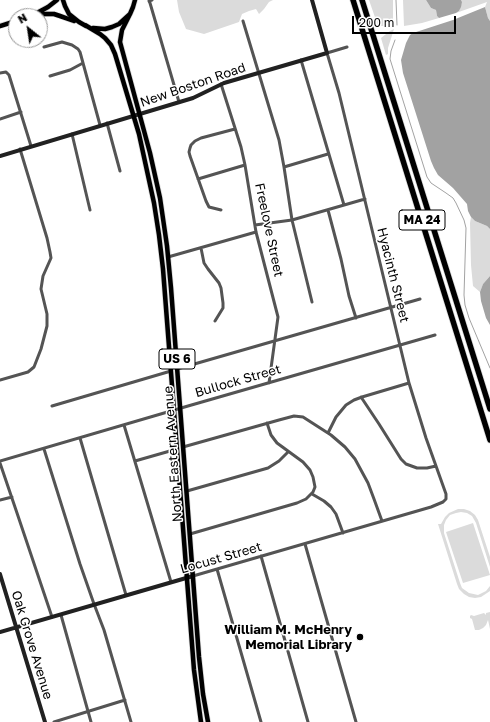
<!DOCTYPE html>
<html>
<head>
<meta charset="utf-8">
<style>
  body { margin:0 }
  #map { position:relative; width:490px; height:722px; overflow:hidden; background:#fff; font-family:"Golos Text",sans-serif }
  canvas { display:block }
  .north { position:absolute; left:8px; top:8px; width:40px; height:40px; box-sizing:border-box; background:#fff; border:1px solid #999; border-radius:50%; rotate:330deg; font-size:11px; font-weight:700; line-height:16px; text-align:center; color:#000 }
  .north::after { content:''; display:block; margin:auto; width:14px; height:18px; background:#000; clip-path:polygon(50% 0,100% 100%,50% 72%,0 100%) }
  .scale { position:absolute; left:352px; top:16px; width:104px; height:18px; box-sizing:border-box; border:2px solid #000; border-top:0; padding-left:5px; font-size:12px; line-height:14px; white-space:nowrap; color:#000; -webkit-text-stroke:3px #fff; paint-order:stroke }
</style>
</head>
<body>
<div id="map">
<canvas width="490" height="722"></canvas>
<div class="north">N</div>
<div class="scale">200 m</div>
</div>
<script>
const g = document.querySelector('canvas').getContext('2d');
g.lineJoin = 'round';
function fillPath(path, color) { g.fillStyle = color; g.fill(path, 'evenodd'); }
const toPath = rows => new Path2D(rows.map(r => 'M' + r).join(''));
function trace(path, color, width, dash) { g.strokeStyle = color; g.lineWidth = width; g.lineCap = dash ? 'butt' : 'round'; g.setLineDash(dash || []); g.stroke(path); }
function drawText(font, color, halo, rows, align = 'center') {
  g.font = font + ' "Golos Text",sans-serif'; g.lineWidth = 3; g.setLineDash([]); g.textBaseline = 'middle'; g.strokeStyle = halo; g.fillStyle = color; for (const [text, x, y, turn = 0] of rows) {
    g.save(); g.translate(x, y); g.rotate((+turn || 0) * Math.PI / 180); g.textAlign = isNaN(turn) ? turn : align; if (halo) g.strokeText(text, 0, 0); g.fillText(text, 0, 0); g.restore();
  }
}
const green = toPath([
  [177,0,273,0,269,2,264,9,259,14,256,9,249,11,242,14,239,22,204,34,186,29,179,12],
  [369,0,393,0,393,23,387,26,378,26],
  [403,0,426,0,431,8,436,10,437,16,439,18,422,23,404,26],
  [461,0,490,0,490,21,488,18,485,7,487,2,456,13,459,11,462,2],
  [394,29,388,48,388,54,386,55,381,38,390,31],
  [471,217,475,221,487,226,490,229,490,276,483,284,480,292,473,286,471,265,470,223],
  [458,509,464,509,470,511,475,515,478,520,490,557,490,567,476,523,472,516,467,513,461,512,456,513,450,515,446,520,444,525,444,533,460,583,462,588,469,593,478,595,486,591,490,586,490,591,481,597,475,598,469,597,464,594,459,589,457,584,438,524,441,524,445,517,449,513],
  [473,523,490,575,463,583,446,532],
  [490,612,490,629,488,620,486,625,483,628,479,630,475,630,472,619,470,618,470,616,471,615,474,616,484,613,486,615,486,613]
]);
const water = toPath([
  [426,0,461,0,462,2,461,7,459,11,456,13,439,18,437,16,436,10,431,8],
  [485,7,488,18,490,21,490,229,487,226,475,221,471,217,468,211,467,204,453,188,438,175,434,168,431,161,403,73,401,60,406,43,410,35,413,33,453,20],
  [490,276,490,325,486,318,481,301,480,292,483,284]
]);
const stream = toPath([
  [396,0,397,25],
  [395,40,391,51,390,59,427,177,431,183,446,193,453,198,456,203,464,220,466,228,464,295,465,305,469,318,490,368]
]);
const street = toPath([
  [152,0,149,1,150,3,179,102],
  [243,21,279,140,284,167,292,220,312,302],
  [44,47,62,42,72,45,78,49,80,52,83,63,70,70,50,76],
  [301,60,344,205],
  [83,63,100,125],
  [0,73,6,72,9,75,31,146],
  [221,84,241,147,245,165,256,232,278,317,269,383],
  [0,119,21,112],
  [107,123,120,171],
  [72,134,90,210],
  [284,167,328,154],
  [198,179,245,165],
  [221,210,209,207,206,201,190,156,189,152,190,148,191,145,195,141,201,138,235,129],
  [328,210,341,259,349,296,356,318],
  [255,225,292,220,365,199],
  [201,248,204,263,208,269,219,283,221,288,223,303,223,308,215,321],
  [168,257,256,232],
  [177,369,420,299],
  [0,380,28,372,34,367,41,349,47,326,47,314,41,289,43,276,51,258,50,252,47,238,20,149],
  [361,397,379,424,401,459,406,464,417,468,427,468,436,466],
  [52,406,171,371],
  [124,425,171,582],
  [328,433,336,417,346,405,354,400,362,397,409,383],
  [80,438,126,595],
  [183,447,279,420,294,416,303,417,331,435,345,447,355,459,368,483,374,499,382,521],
  [44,449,80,564,94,604,104,630,131,722],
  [0,461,188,406,435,335],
  [135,461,177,449],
  [0,463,17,513,52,617],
  [187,491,268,468,279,461,288,452],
  [312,494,324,501,331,507,336,514,343,533],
  [0,500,12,497],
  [190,534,297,503,306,499,313,492,315,487,313,477,310,470,303,462,277,443,271,435,267,423],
  [305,544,356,722],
  [261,556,308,722],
  [217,569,261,722],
  [193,576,431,507,443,502,446,499,446,494,426,438,409,383,339,93,327,53,347,47],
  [61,615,91,722],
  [54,722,125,700]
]);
const secondary = toPath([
  [0,156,193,98,224,83,327,53,312,0],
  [0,574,45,722],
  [0,632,193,576]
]);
const primary = toPath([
  [63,0,65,6,69,14,79,22,86,26],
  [35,14,48,7,57,0],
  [130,14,122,30,120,42,150,153,160,198,167,246,171,288,199,657,203,694,208,722],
  [34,16,45,14,54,14,60,16,74,21],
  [85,25,100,34,105,38,111,45,115,54,139,134,154,203,159,235,163,269,194,670,201,722],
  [0,26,16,21],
  [93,28,105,29,112,27,119,24,130,14,133,7,135,0]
]);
const highway = toPath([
  [353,0,490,440],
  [362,0,490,409]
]);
const markers = [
  [360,637,4,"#000"]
];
const shields = [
  [422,220,46],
  [177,359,36]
];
const shieldNames = [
  ["MA 24",422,220],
  ["US 6",177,359]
];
const streetNames = [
  ["New Boston Road",193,85,-19],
  ["Freelove Street",269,230,78],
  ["Hyacinth Street",393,275,76],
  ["Bullock Street",238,381,-16],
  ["North Eastern Avenue",173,454,-94],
  ["Locust Street",221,558,-16],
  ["Oak Grove Avenue",32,645,73]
];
const poiNames = [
  ["William M. McHenry",352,630],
  ["Memorial Library",352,645]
];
fillPath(green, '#dbdbdb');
fillPath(water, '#a2a2a2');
trace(stream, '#a2a2a2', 1);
trace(primary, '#dbdbdb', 6);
trace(highway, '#dbdbdb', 7);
trace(street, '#545454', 3);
trace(secondary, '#212121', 4);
trace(primary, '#000', 4.5);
trace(highway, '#000', 5.5);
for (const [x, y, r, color] of markers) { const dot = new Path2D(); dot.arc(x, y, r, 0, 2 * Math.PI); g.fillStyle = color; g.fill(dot); trace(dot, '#fff', 1.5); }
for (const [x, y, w] of shields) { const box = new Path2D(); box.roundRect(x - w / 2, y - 10, w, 20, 3); g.fillStyle = '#fff'; g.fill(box); trace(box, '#000', 1); }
drawText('bold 12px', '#000', null, shieldNames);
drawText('13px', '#000', '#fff', streetNames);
drawText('bold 13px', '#000', '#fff', poiNames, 'right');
</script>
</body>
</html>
